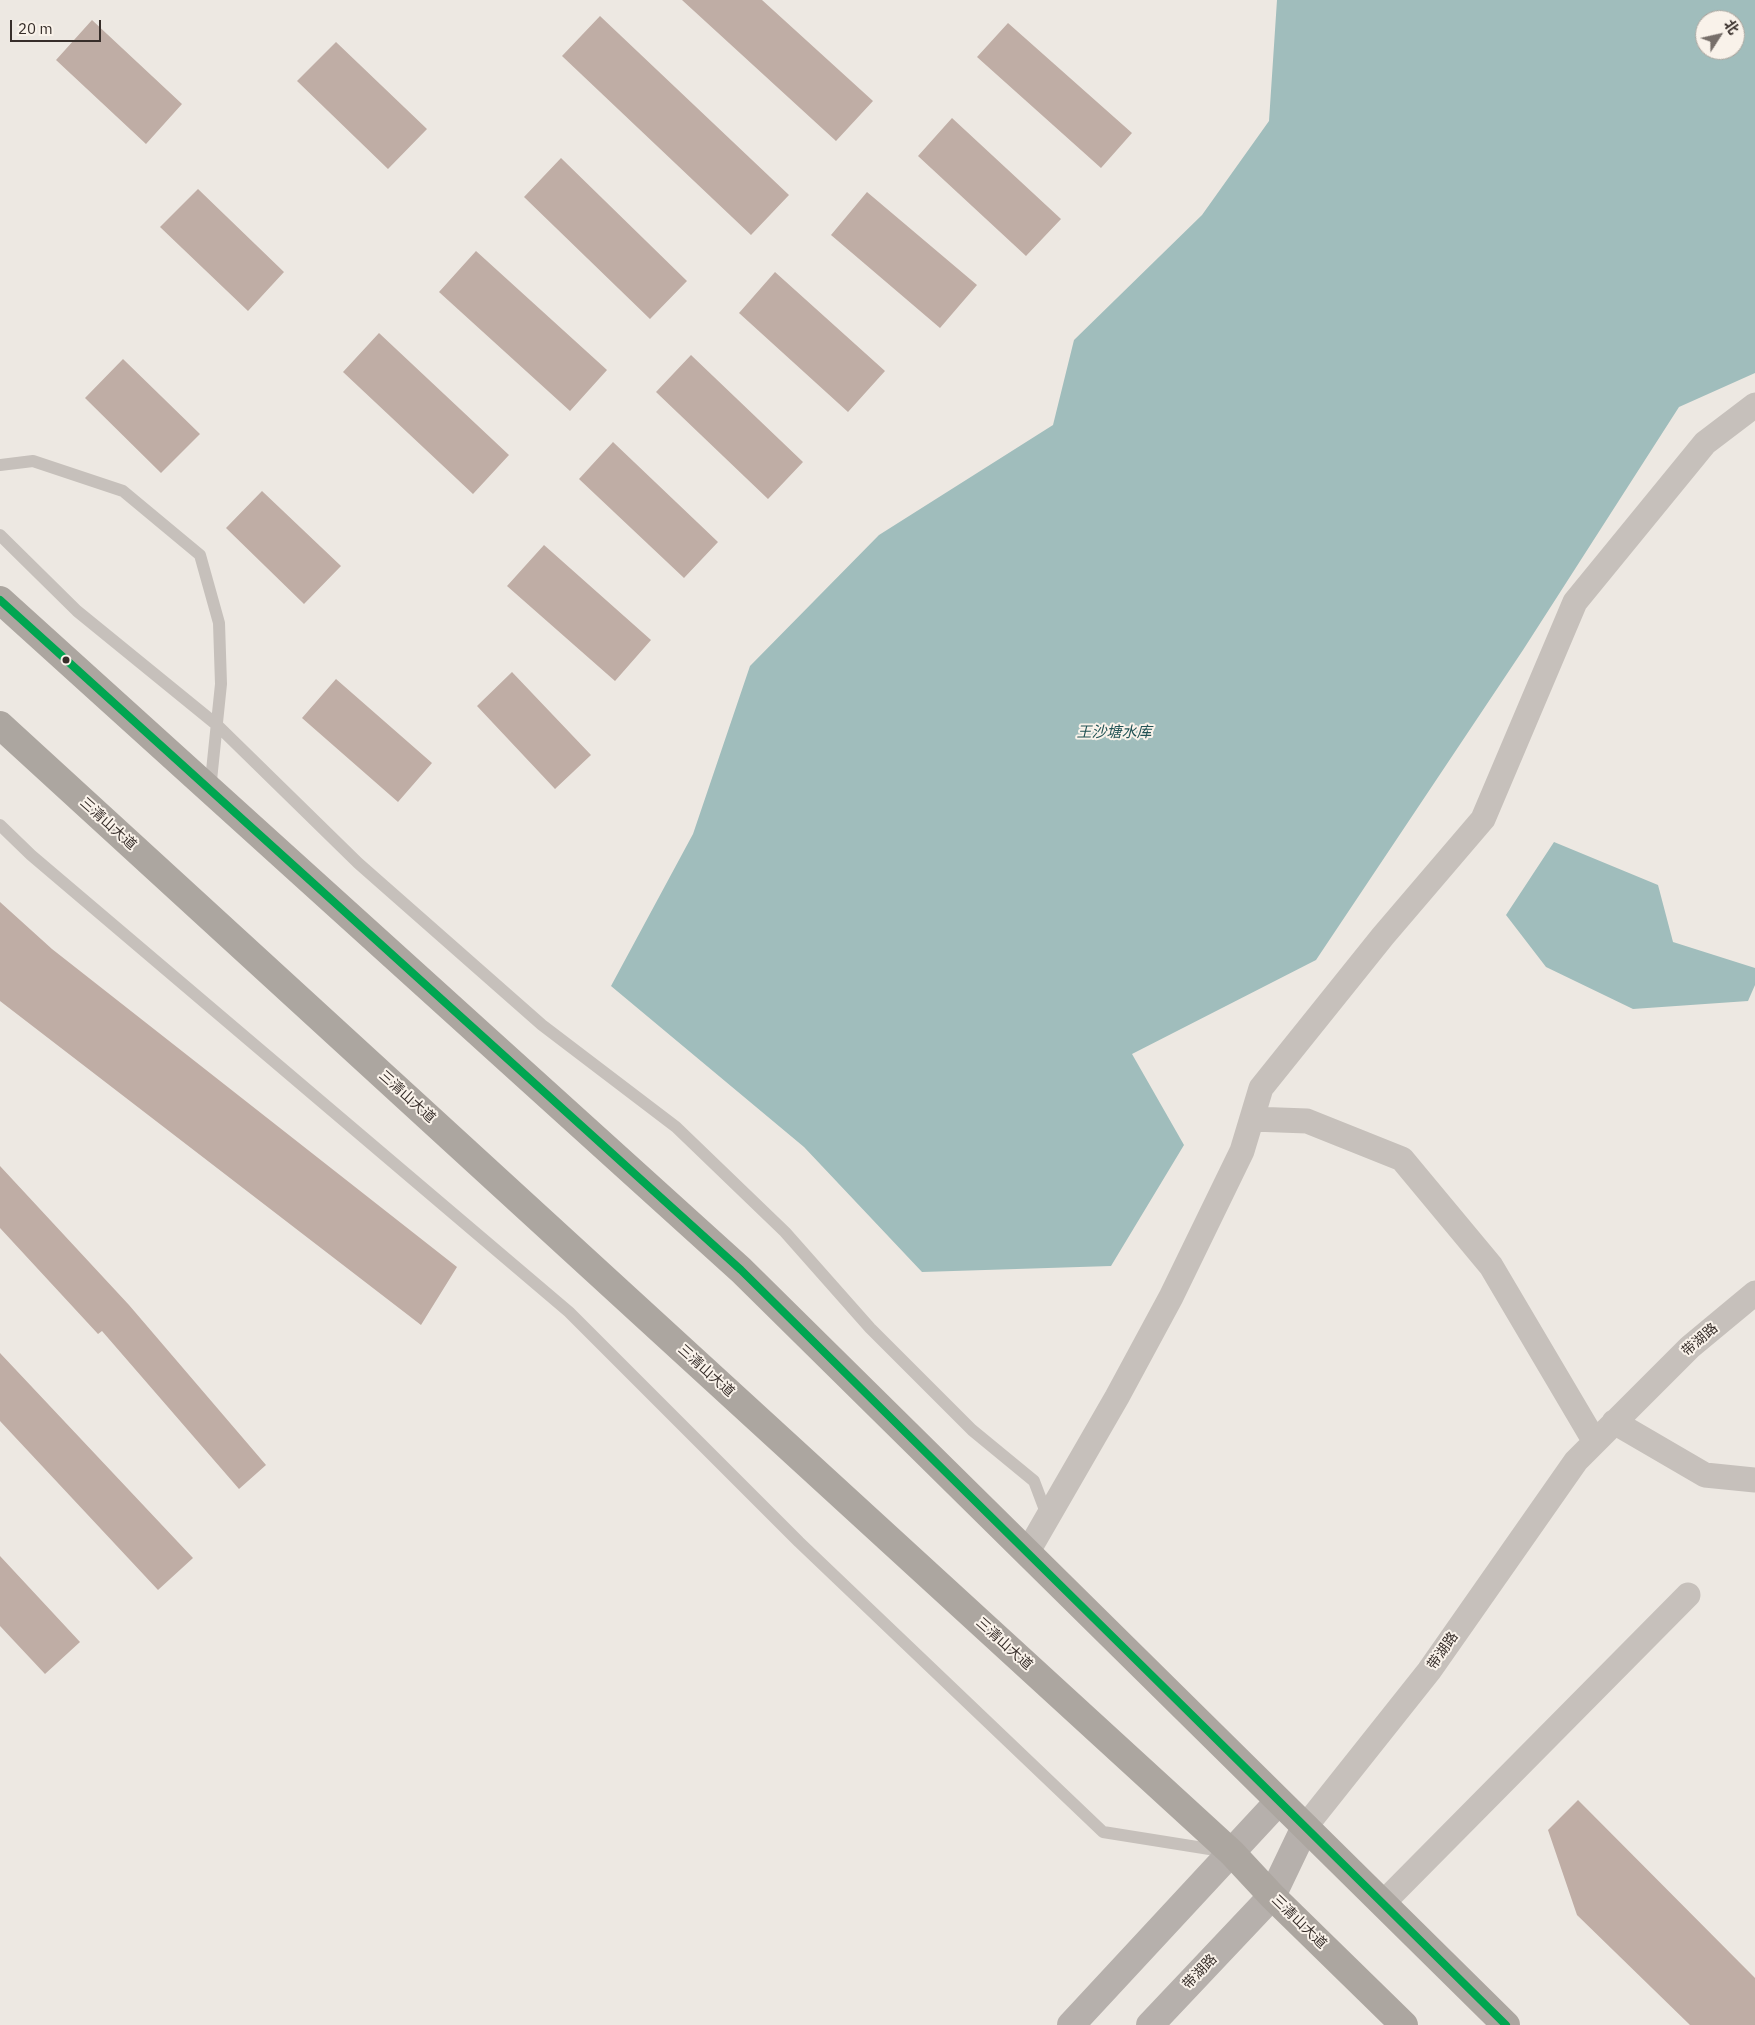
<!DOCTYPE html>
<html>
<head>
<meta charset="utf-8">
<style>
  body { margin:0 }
  #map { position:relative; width:1755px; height:2025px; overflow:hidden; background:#ede8e2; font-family:"IBM Plex Sans","Noto Sans SC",sans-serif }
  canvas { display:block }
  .north { position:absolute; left:1695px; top:10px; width:50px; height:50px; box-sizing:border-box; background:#f9f2ea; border:1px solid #aba49d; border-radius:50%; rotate:55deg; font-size:14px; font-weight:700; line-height:20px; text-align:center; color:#372e2a }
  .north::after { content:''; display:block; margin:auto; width:18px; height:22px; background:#776f6a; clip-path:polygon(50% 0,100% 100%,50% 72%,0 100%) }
  .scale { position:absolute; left:10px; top:20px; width:91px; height:22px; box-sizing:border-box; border:2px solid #372e2a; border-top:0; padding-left:6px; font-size:15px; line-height:18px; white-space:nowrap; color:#372e2a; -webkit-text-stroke:4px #f9f2ea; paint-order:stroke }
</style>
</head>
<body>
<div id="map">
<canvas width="1755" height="2025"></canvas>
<div class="north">北</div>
<div class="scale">20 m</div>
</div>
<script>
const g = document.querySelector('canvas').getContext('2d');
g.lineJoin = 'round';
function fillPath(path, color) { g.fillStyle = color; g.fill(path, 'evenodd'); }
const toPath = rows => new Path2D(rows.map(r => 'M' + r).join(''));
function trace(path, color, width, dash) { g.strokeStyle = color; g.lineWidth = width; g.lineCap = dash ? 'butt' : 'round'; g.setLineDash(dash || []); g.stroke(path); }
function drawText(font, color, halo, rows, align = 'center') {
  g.font = font + ' "IBM Plex Sans","Noto Sans SC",sans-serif'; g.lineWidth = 4; g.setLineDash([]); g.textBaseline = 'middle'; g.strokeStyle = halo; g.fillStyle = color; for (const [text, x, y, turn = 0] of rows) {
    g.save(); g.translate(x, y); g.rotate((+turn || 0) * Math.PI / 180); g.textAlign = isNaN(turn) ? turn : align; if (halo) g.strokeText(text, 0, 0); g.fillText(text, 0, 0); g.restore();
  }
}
const water = toPath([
  [1277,0,1755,0,1755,373,1679,407,1523,650,1316,960,1132,1054,1184,1145,1111,1266,922,1272,804,1147,611,986,693,834,750,666,879,535,1053,425,1074,340,1202,215,1269,121],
  [1705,20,1735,20,1735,50,1705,50],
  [1554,842,1658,885,1673,942,1755,968,1755,985,1748,1001,1633,1009,1546,967,1506,915]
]);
const building = toPath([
  [682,0,762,0,873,101,836,141],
  [600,16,789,195,751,235,562,56],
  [92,20,182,104,146,144,56,60],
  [1008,23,1132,133,1101,168,977,57],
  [336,42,427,129,388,169,297,81],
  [952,118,1061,219,1026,256,918,156],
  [561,158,687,281,650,319,524,197],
  [198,189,284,272,248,311,160,227],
  [867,192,977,285,940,328,831,235],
  [476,251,607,370,570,411,439,292],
  [775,272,885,371,848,412,739,313],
  [379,333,509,455,473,494,343,372],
  [691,355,803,462,768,499,656,392],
  [123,359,200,434,161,473,85,398],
  [613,442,718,542,684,578,579,479],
  [262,491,341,566,304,604,226,528],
  [544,545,651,640,615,681,507,586],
  [512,672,591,755,555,789,477,706],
  [336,679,432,763,398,802,302,718],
  [0,902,52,949,457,1267,421,1325,0,1001],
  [0,1166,129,1305,266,1465,239,1489,102,1331,98,1334,0,1228],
  [0,1353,193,1558,158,1590,0,1421],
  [0,1556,80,1642,45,1674,0,1626],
  [1578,1800,1755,1978,1755,2025,1690,2025,1577,1915,1548,1830]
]);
const service = toPath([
  [0,465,33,461,123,491,200,555,219,623,221,684,210,790],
  [0,535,77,611,217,725,358,863,542,1025,676,1127,785,1232,870,1328,972,1430,1034,1481,1048,1518],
  [0,825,31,855,569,1312,799,1542,1103,1832,1222,1851]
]);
const minor = toPath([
  [1252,1119,1307,1121,1402,1159,1491,1266,1595,1442],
  [1614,1422,1705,1475,1755,1480],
  [1027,1553,1117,1397,1171,1297,1242,1151,1261,1088,1383,936,1483,819,1575,602,1705,443,1755,405],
  [1305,1827,1429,1671,1576,1461,1690,1347,1755,1293],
  [1383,1903,1688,1595]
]);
const secondary = toPath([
  [1071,2025,1278,1802],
  [1150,2025,1272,1896,1305,1827]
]);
const trunk = toPath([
  [0,600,741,1270,1506,2025],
  [0,725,1232,1853,1272,1896,1404,2025]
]);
const bus1 = toPath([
  [0,600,741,1270,1506,2025]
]);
const markers = [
  [66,660,4.5,"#372e2a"]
];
const streetNames = [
  ["三清山大道",108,824,42],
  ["三清山大道",407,1097,42],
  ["带湖路",1700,1340,-41],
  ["三清山大道",706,1371,42],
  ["三清山大道",1004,1644,42],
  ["带湖路",1443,1651,-55],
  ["三清山大道",1299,1922,44],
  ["带湖路",1200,1972,-46]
];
const waterNames = [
  ["王沙塘水库",1114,733]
];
fillPath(water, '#a0bdbc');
fillPath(building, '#bfada5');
trace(service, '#c6c0bb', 12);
trace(minor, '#c6c0bb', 25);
trace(secondary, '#b6b0ac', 28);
trace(trunk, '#aca6a0', 28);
trace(bus1, '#00a651', 8);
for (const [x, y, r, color] of markers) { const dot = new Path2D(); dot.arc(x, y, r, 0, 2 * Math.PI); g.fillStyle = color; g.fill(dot); trace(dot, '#f9f2ea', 2); }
drawText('14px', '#372e2a', '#f9f2ea', streetNames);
drawText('italic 15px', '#225355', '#f9f2ea', waterNames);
</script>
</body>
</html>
